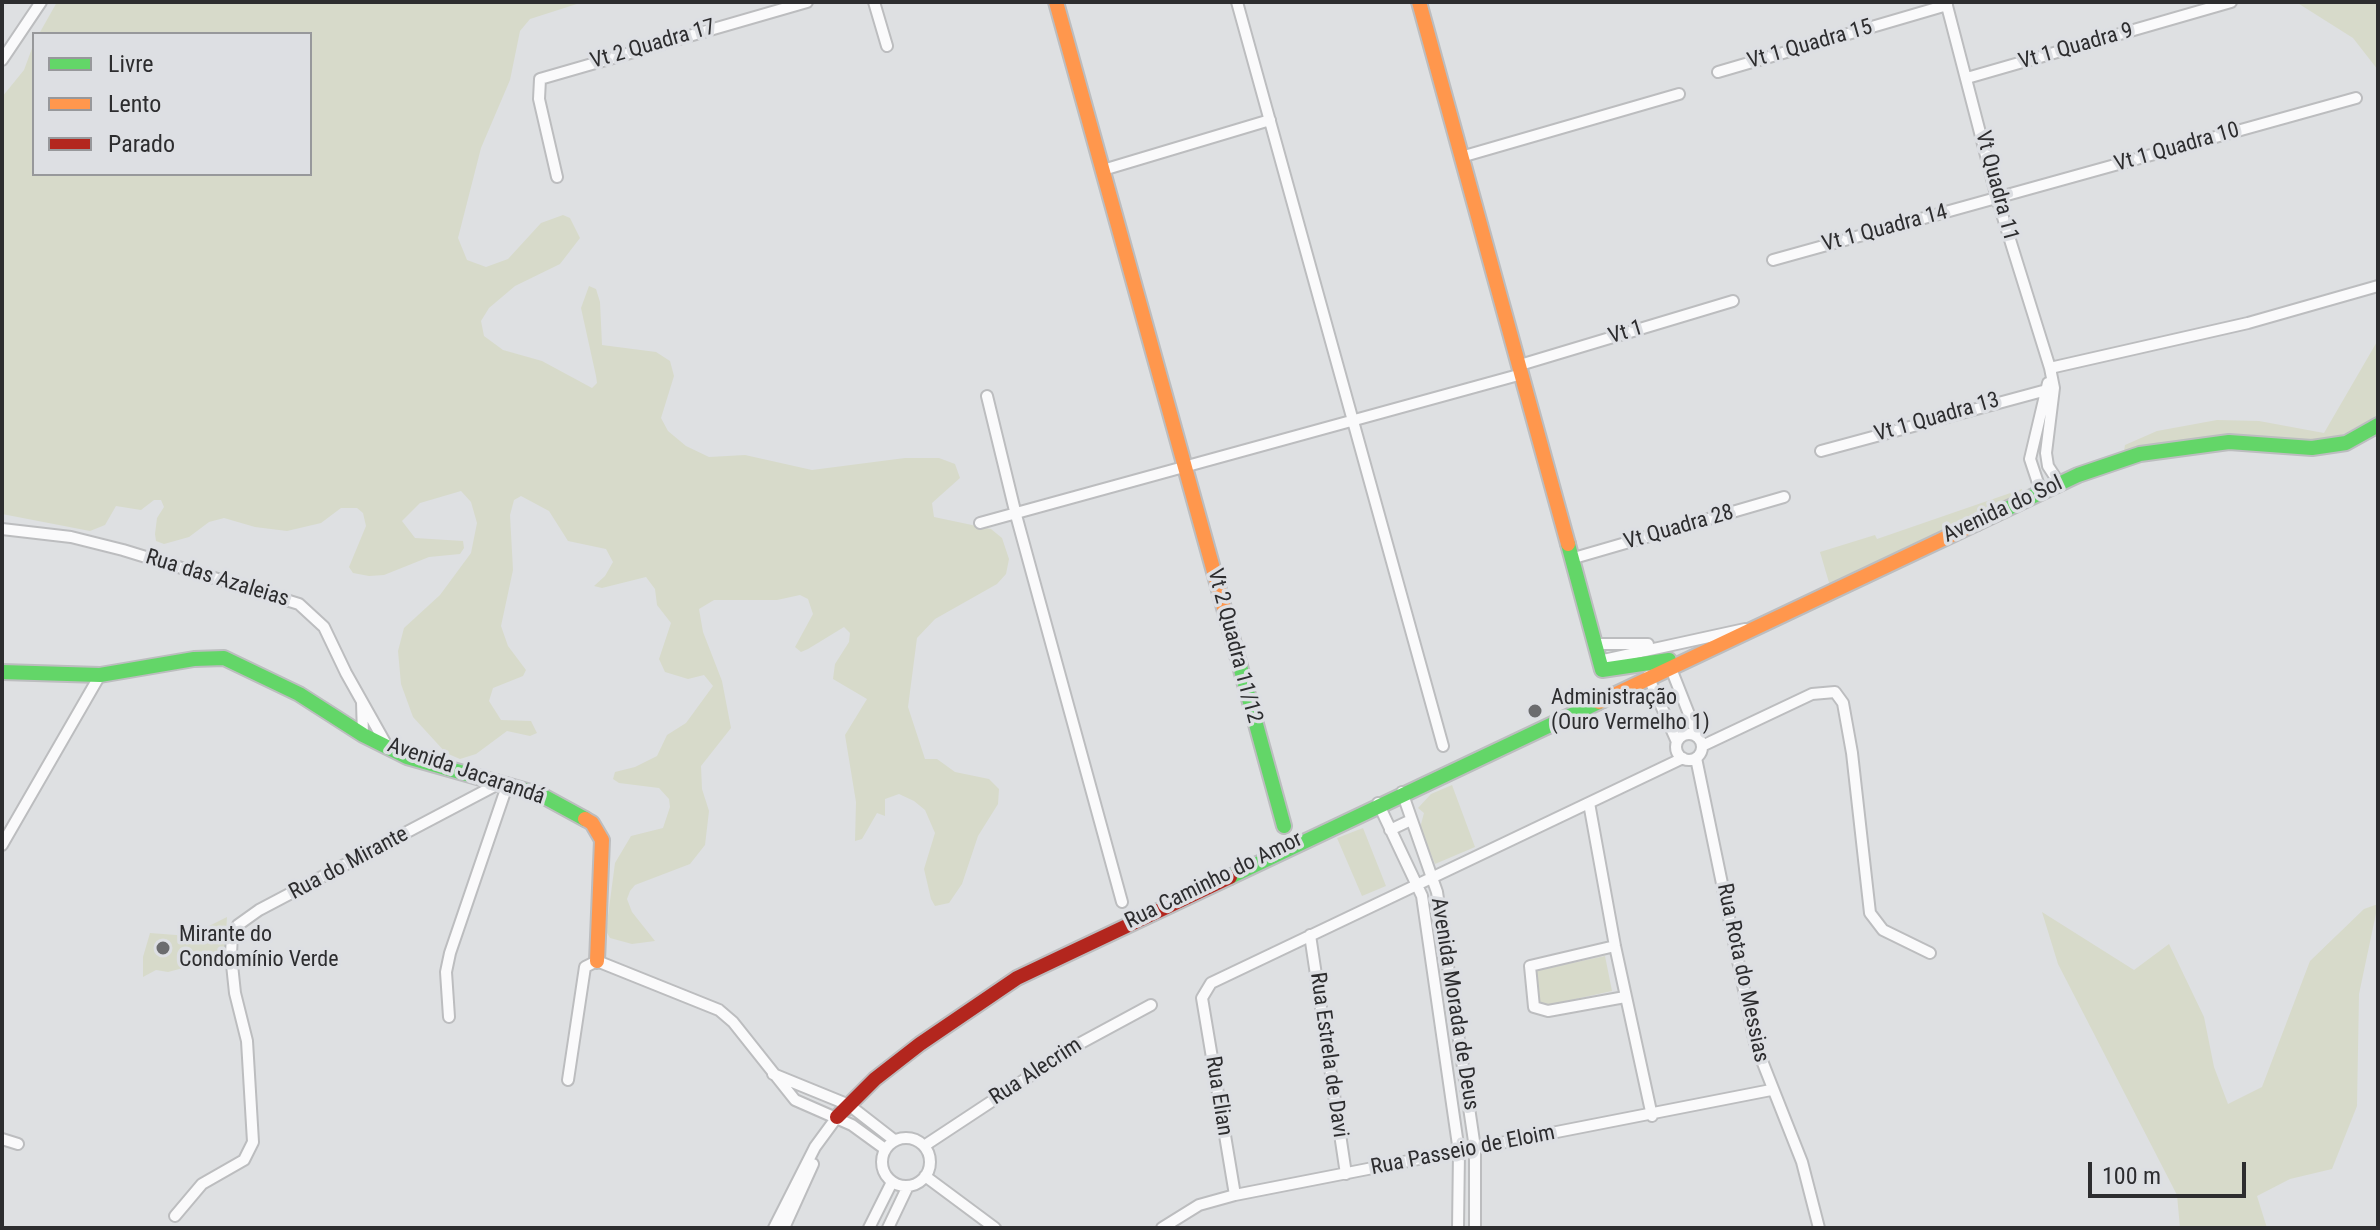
<!DOCTYPE html>
<html>
<head>
<meta charset="utf-8">
<style>
  body { margin:0 }
  #map { position:relative; width:2380px; height:1230px; overflow:hidden; background:#dee0e2; font-family:"Roboto Condensed",sans-serif }
  canvas { display:block }
  .frame { position:absolute; inset:0; border:4px solid #2d2d2f; pointer-events:none }
  .legend { position:absolute; left:32px; top:32px; width:280px; height:144px; box-sizing:border-box; background:#dddfe3; border:2px solid #97989b; margin:0; padding:10px 14px; list-style:none; font-size:24px; color:#2d2d2f }
  .legend li { display:flex; align-items:center; gap:16px; height:40px }
  .legend b { width:40px; border:2px solid #97989b }
  .scale { position:absolute; left:2088px; top:1162px; width:158px; height:36px; box-sizing:border-box; border:4px solid #2d2d2f; border-top:0; padding-left:10px; font-size:24px; line-height:28px; white-space:nowrap; color:#2d2d2f; -webkit-text-stroke:6px #dddfe3; paint-order:stroke }
</style>
</head>
<body>
<div id="map">
<canvas width="2380" height="1230"></canvas>
<div class="frame"></div>
<ul class="legend">
<li><b style="height:10px;background:#63d668"></b>Livre</li>
<li><b style="height:10px;background:#ff974d"></b>Lento</li>
<li><b style="height:10px;background:#b3261e"></b>Parado</li>
</ul>
<div class="scale">100 m</div>
</div>
<script>
const g = document.querySelector('canvas').getContext('2d');
g.lineJoin = 'round';
function fillPath(path, color) { g.fillStyle = color; g.fill(path, 'evenodd'); }
const toPath = rows => new Path2D(rows.map(r => 'M' + r).join(''));
function trace(path, color, width, dash) { g.strokeStyle = color; g.lineWidth = width; g.lineCap = dash ? 'butt' : 'round'; g.setLineDash(dash || []); g.stroke(path); }
function drawText(font, color, halo, rows, align = 'center') {
  g.font = font + ' "Roboto Condensed",sans-serif'; g.lineWidth = 7; g.setLineDash([]); g.textBaseline = 'middle'; g.strokeStyle = halo; g.fillStyle = color; for (const [text, x, y, turn = 0] of rows) {
    g.save(); g.translate(x, y); g.rotate((+turn || 0) * Math.PI / 180); g.textAlign = isNaN(turn) ? turn : align; if (halo) g.strokeText(text, 0, 0); g.fillText(text, 0, 0); g.restore();
  }
}
const green = toPath([
  [57,2,583,2,530,19,520,31,510,80,481,148,458,238,467,260,486,267,508,259,541,223,563,215,570,218,580,238,560,264,515,286,489,308,481,321,484,336,503,350,542,361,592,388,597,383,596,376,581,308,589,286,596,289,600,302,602,345,656,352,670,361,674,376,661,418,668,431,686,446,709,457,745,455,812,470,905,458,939,458,955,464,960,478,932,503,934,517,991,529,1002,538,1009,559,1006,574,997,584,935,619,917,638,908,707,925,759,937,759,955,772,989,779,999,789,998,804,978,836,962,884,949,903,935,906,931,899,924,869,935,833,925,810,914,801,899,794,885,799,885,816,877,813,862,839,855,841,856,802,845,735,867,699,833,679,835,664,849,642,850,633,844,627,808,649,801,652,795,647,813,614,808,599,800,595,777,600,714,600,699,609,703,632,722,681,731,728,701,766,702,789,709,811,705,845,690,864,635,885,630,891,627,899,632,912,655,941,632,944,610,938,606,931,615,863,631,836,663,828,670,807,669,799,659,788,619,783,613,779,615,772,635,767,657,756,667,735,686,723,713,686,704,675,688,679,665,672,659,659,671,623,657,605,655,589,646,577,602,588,594,586,605,576,613,562,606,549,568,541,549,511,521,496,514,500,510,515,513,570,501,626,508,646,526,670,523,676,493,688,489,701,501,720,531,721,537,733,530,736,507,731,476,754,460,759,446,753,413,717,401,684,398,651,404,628,440,595,471,553,477,523,471,502,461,491,420,503,402,521,415,538,463,541,464,548,460,554,429,557,384,575,369,576,353,573,349,567,366,526,363,513,357,508,341,508,321,523,287,531,255,527,224,518,209,522,189,537,164,544,156,541,155,534,157,518,164,507,161,500,154,500,141,510,116,506,105,525,90,531,2,514,2,97,24,70,34,43,34,174,310,174,310,34,39,34],
  [2296,2,2378,2,2378,70,2353,38],
  [2378,340,2378,416,2334,439,2320,441,2234,435,2124,451,2125,445,2157,431,2217,420,2259,421,2324,433],
  [2022,489,2023,494,1830,586,1820,552,1875,535,1877,539],
  [1452,785,1475,847,1435,864,1420,828,1424,813,1418,808,1431,794],
  [1363,828,1386,886,1362,896,1337,838],
  [2378,904,2359,994,2357,1106,2332,1169,2290,1179,2257,1196,2267,1228,2180,1228,2177,1195,2058,964,2042,912,2134,970,2169,944,2204,1017,2214,1067,2228,1104,2262,1087,2310,961,2364,909],
  [227,917,225,950,183,968,168,972,156,970,143,977,143,957,150,933,189,936],
  [1605,956,1612,991,1539,1007,1529,972]
]);
const street = toPath([
  [874,2,887,46],
  [1237,2,1443,746],
  [1946,2,1997,198,2050,368,2054,388,2046,453,2048,466,2059,483],
  [2,60,41,2],
  [1718,72,1947,5],
  [1967,78,2231,2],
  [1461,157,1679,94],
  [1103,170,1270,120],
  [557,177,539,99,540,79,807,2],
  [1773,260,2356,98],
  [1520,365,1733,301],
  [2050,368,2248,323,2378,286],
  [987,396,1016,515,1122,902],
  [1821,451,2054,388],
  [2041,492,2030,459,2048,383],
  [980,523,1522,374],
  [2,529,71,537,123,550,299,604,324,627,346,673,387,746],
  [1574,558,1784,497],
  [1596,644,1648,644],
  [1599,661,1745,629],
  [1670,666,1698,737],
  [1648,676,1677,742],
  [362,702,363,735],
  '1676 747a13 13 0 1 1 26 0a13 13 0 1 1-26 0Z',
  [1702,746,1812,694,1835,692,1843,703,1852,753,1870,913,1883,930,1930,953],
  [1696,758,1755,1043,1802,1162,1819,1228],
  [1402,792,1437,892,1475,1148,1475,1228],
  [1378,803,1422,896,1459,1152,1458,1228],
  [1589,803,1615,946,1652,1116],
  [1390,830,1411,820],
  [2,845,100,675],
  [1310,935,1346,1174],
  [1615,946,1530,966,1534,1007,1548,1011,1625,997],
  [449,1017,446,972,450,953,507,786],
  [773,1074,849,1105,894,1140],
  [568,1080,585,967,597,961,719,1010,733,1022,795,1100,852,1125,885,1149],
  '882 1162a24 24 0 1 1 48 0a24 24 0 1 1-48 0Z',
  [2,1139,18,1144],
  [924,1146,1077,1045,1151,1005],
  [925,1176,995,1228],
  [1235,1195,1202,998,1211,983,1683,758],
  [175,1216,202,1184,244,1160,253,1142,247,1041,235,993,231,955,232,934,238,925,259,910,500,783],
  [774,1228,815,1147,837,1117],
  [784,1228,813,1164],
  [869,1228,892,1182],
  [888,1228,908,1186],
  [1162,1228,1199,1205,1235,1195,1771,1090]
]);
const fast = toPath([
  [1977,523,2078,475,2140,454,2229,442,2312,448,2346,443,2378,425],
  [1568,544,1602,670,1669,660],
  [1229,626,1284,826],
  [2,672,100,675,194,659,224,658,299,694,363,735,407,757,541,795,585,819],
  [1230,877,1599,702]
]);
const slow = toPath([
  [1056,2,1229,626],
  [1419,2,1568,544],
  [1599,702,1977,523],
  [585,819,592,823,602,840,597,961]
]);
const jam = toPath([
  [837,1117,875,1079,920,1044,1017,978,1230,877]
]);
const markers = [
  [1535,711,8,"#6b6c6e"],
  [163,948,8,"#6b6c6e"]
];
const streetNames = [
  ["Vt 2 Quadra 17",653,45,-16],
  ["Vt 1 Quadra 15",1810,45,-16],
  ["Vt 1 Quadra 9",2076,47,-16],
  ["Vt 1 Quadra 10",2177,148,-16],
  ["Vt Quadra 11",1996,186,75],
  ["Vt 1 Quadra 14",1885,229,-15],
  ["Vt 1",1626,333,-17],
  ["Vt 1 Quadra 13",1937,418,-16],
  ["Avenida do Sol",2003,510,-25],
  ["Vt Quadra 28",1679,528,-16],
  ["Rua das Azaleias",217,579,17],
  ["Vt 2 Quadra 11/12",1234,646,75],
  ["Avenida Jacarandá",466,772,19],
  ["Rua do Mirante",349,864,-28],
  ["Rua Caminho do Amor",1214,881,-26],
  ["Rua Rota do Messias",1742,973,78],
  ["Avenida Morada de Deus",1454,1004,81],
  ["Rua Estrela de Davi",1328,1055,82],
  ["Rua Alecrim",1036,1072,-33],
  ["Rua Elian",1218,1096,81],
  ["Rua Passeio de Eloim",1463,1151,-11]
];
const poiNames = [
  ["Administração",1551,698],
  ["(Ouro Vermelho 1)",1551,723],
  ["Mirante do",179,935],
  ["Condomínio Verde",179,960]
];
fillPath(green, '#d7daca');
trace(street, '#bcbdbf', 14);
trace(fast, '#bcbdbf', 18);
trace(slow, '#bcbdbf', 18);
trace(jam, '#bcbdbf', 18);
trace(street, '#fafafb', 10);
trace(fast, '#63d668', 14);
trace(slow, '#ff974d', 14);
trace(jam, '#b3261e', 14);
for (const [x, y, r, color] of markers) { const dot = new Path2D(); dot.arc(x, y, r, 0, 2 * Math.PI); g.fillStyle = color; g.fill(dot); trace(dot, '#dddfe3', 3); }
drawText('22px', '#2d2d2f', '#dddfe3', streetNames);
drawText('22px', '#2d2d2f', '#dddfe3', poiNames, 'left');
</script>
</body>
</html>
